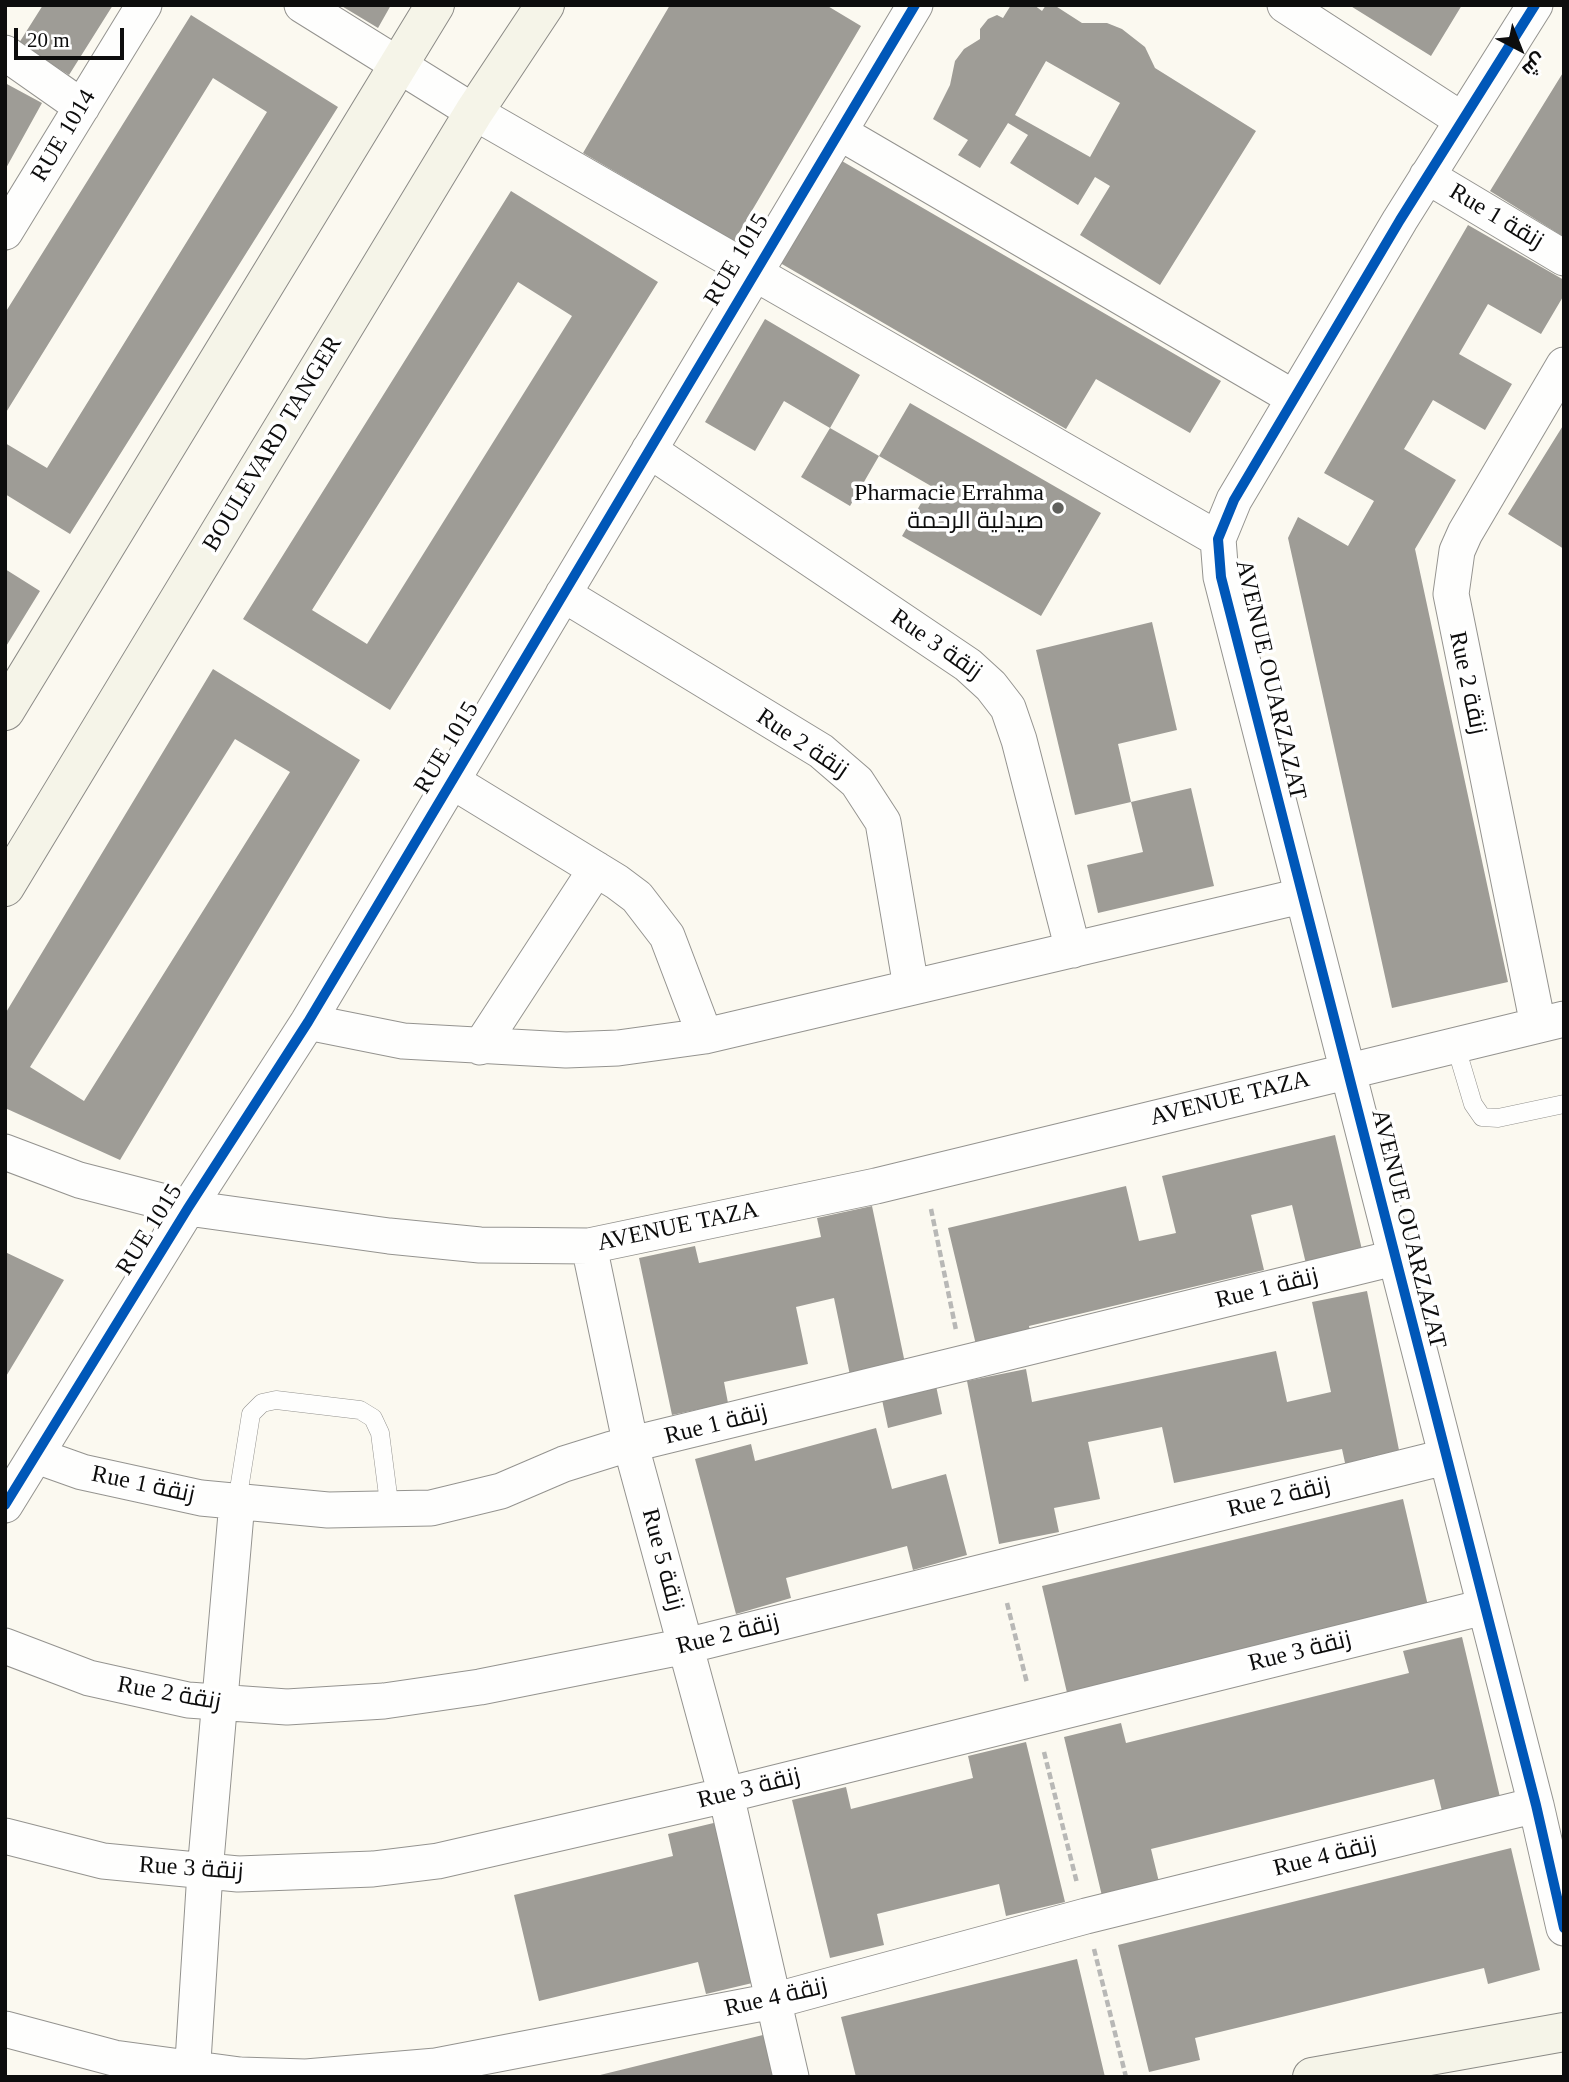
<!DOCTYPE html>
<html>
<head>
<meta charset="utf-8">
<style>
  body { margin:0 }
  #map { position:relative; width:1569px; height:2082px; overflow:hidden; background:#fbf9f0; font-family:"Times New Roman",Cairo,serif }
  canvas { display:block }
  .frame { position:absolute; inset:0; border:7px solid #0d0d0d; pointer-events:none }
  .north { position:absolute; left:1485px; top:14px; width:70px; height:70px; -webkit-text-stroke:5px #fff; paint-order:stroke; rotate:138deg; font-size:19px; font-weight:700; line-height:28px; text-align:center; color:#0d0d0d }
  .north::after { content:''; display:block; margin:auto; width:24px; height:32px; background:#0d0d0d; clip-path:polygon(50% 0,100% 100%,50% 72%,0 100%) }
  .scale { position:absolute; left:14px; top:28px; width:110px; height:32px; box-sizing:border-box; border:4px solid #0d0d0d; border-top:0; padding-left:9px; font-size:21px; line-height:24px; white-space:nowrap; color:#0d0d0d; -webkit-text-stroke:5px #fff; paint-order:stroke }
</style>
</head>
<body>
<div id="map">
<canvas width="1569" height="2082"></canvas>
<div class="frame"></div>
<div class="north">ش</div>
<div class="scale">20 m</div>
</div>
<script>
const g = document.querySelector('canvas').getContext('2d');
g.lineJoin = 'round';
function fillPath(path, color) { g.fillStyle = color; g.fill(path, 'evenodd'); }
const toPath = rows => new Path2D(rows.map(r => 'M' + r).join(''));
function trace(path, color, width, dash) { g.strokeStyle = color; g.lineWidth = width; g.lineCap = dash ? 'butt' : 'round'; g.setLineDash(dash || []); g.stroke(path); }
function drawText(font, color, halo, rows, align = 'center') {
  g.font = font + ' "Times New Roman",Cairo,serif'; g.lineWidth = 7; g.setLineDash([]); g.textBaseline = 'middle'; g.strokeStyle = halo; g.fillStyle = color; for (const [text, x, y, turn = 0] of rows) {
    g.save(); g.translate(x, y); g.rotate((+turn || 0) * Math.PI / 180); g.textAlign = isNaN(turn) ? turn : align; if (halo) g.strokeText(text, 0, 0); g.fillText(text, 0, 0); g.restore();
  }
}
const building = toPath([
  [43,5,113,5,69,75,19,43],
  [340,5,391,5,378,28],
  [670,5,826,5,861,26,734,241,583,153],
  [1011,5,1034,5,1042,11,1046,5,1054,5,1082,23,1107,23,1122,29,1145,47,1155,68,1256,131,1160,285,1080,235,1110,186,1095,177,1078,205,1010,163,1028,135,1008,123,980,168,958,155,968,140,933,119,950,85,955,61,964,49,980,39,980,29,988,19,997,15,1003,18],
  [1046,61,1120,103,1090,157,1015,115],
  [1349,5,1462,5,1431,56],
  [191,15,338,107,70,534,5,494,5,443,47,468,267,112,213,78,5,414,5,313],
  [1564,71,1564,237,1490,191],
  [5,83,42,103,5,170],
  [835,157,1221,381,1190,433,1096,379,1066,429,775,260],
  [511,191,658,282,390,710,243,619],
  [518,282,572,316,367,644,312,610],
  [1468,225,1564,280,1564,295,1541,334,1488,304,1459,354,1512,384,1485,430,1433,400,1404,449,1456,480,1415,549,1508,982,1392,1008,1288,538,1298,517,1348,546,1374,501,1324,473],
  [765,319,860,375,830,428,784,401,755,451,705,422],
  [910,403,1101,513,1041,616,902,536,931,486,879,456],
  [1564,424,1564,549,1508,514],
  [830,428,879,456,850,506,801,477],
  [5,569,40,591,5,648],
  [1152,622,1177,730,1118,744,1131,802,1075,815,1036,650],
  [213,669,360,760,120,1160,5,1108,5,1014],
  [235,739,290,772,84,1101,30,1067],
  [1191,788,1214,886,1098,913,1087,865,1143,852,1131,802],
  [1335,1135,1363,1254,1307,1268,1292,1205,1251,1215,1264,1270,1029,1326,1031,1336,977,1349,948,1228,1126,1186,1139,1241,1176,1233,1162,1176],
  [872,1206,906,1368,851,1380,834,1298,796,1307,808,1364,724,1382,728,1403,672,1415,639,1258,695,1246,699,1263,821,1237,817,1218],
  [5,1252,64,1280,5,1378],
  [1367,1291,1401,1460,1347,1472,1342,1449,1174,1483,1162,1427,1088,1442,1100,1499,1054,1508,1059,1532,999,1544,967,1381,1026,1369,1032,1402,1276,1351,1287,1402,1331,1392,1312,1302],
  [935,1381,942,1414,888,1428,881,1395],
  [876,1428,892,1489,946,1474,967,1555,913,1570,907,1546,786,1578,791,1598,736,1614,695,1459,751,1444,755,1461],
  [1403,1499,1429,1610,1068,1697,1042,1586],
  [1462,1637,1500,1797,1442,1811,1434,1779,1151,1849,1159,1882,1102,1896,1064,1737,1121,1723,1126,1743,1409,1673,1403,1651],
  [1026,1742,1065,1902,1006,1916,999,1884,877,1914,884,1945,830,1958,792,1800,846,1787,851,1809,973,1778,968,1756],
  [726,1820,765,1980,706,1994,698,1962,539,2001,514,1895,673,1856,668,1834],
  [1511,1848,1540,1970,1488,1984,1484,1968,1195,2038,1200,2060,1149,2072,1118,1945],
  [1077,1959,1105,2077,856,2077,841,2017],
  [767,2034,778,2077,596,2077,596,2076]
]);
const path = toPath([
  [931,1209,956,1330],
  [1007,1603,1027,1683],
  [1044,1752,1077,1883],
  [1094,1949,1126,2077]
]);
const lane = toPath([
  [1456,1047,1473,1104,1482,1117,1498,1118,1564,1104],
  [237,1502,251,1414,262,1403,276,1400,360,1410,373,1418,380,1433,390,1511]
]);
const street = toPath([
  [302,5,474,112,1218,539],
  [1285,5,1462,120],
  [1535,5,1400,220,1234,500,1218,539,1221,577,1536,1805,1564,1928],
  [5,53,82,107],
  [839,132,1294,398],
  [1427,176,1564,258],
  [5,232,144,5],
  [649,450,968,665,991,686,1008,708,1019,740,1073,950],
  [563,594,821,751,857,782,883,822,911,987],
  [452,781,617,882,637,897,667,936,705,1036],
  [308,1022,403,1041,566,1050,618,1048,705,1036,1301,896],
  [1538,1025,1451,594,1457,551,1465,533,1564,365],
  [480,1047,596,869],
  [5,1152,79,1180,188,1208,389,1236,480,1245,589,1246,876,1186,1564,1019],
  [589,1246,631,1446,726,1795,791,2077],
  [37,1456,82,1472,201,1498,328,1510,431,1508,501,1491,564,1464,612,1449,1394,1258],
  [5,1505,188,1208,308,1022,915,5],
  [5,1646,89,1678,188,1700,287,1707,384,1701,480,1687,686,1646,1445,1457],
  [5,1836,103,1861,238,1874,373,1869,438,1861,726,1795,1484,1607],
  [5,2029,114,2058,240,2075,306,2077,436,2066,773,2001,1086,1916,1536,1805],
  [192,2077,205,1872,237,1502]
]);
const secondary = toPath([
  [5,711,435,5],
  [5,887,474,112,545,5],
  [1312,2077,1564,2032]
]);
const cycleway = toPath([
  [1535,5,1400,220,1234,500,1218,539,1221,577,1536,1805,1564,1928],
  [5,1505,188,1208,308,1022,915,5]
]);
const markers = [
  [1058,508,7,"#60605c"]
];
const streetNames = [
  ["RUE 1014",64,136,-59],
  ["Rue 1 زنقة",1496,217,31],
  ["RUE 1015",737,260,-59],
  ["BOULEVARD TANGER",273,444,-59],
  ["Rue 3 زنقة",936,645,35],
  ["AVENUE OUARZAZAT",1270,680,77],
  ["Rue 2 زنقة",1467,683,78],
  ["Rue 2 زنقة",802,744,34],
  ["RUE 1015",447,748,-59],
  ["AVENUE TAZA",1230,1099,-14],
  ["AVENUE TAZA",678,1227,-12],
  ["AVENUE OUARZAZAT",1408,1229,76],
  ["RUE 1015",150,1230,-58],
  ["Rue 1 زنقة",1267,1289,-14],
  ["Rue 1 زنقة",716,1425,-14],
  ["Rue 1 زنقة",143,1485,12],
  ["Rue 2 زنقة",1279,1498,-14],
  ["Rue 5 زنقة",662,1560,75],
  ["Rue 2 زنقة",728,1635,-14],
  ["Rue 3 زنقة",1300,1652,-14],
  ["Rue 2 زنقة",169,1694,10],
  ["Rue 3 زنقة",749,1789,-14],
  ["Rue 4 زنقة",1325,1857,-14],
  ["Rue 3 زنقة",191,1869,4],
  ["Rue 4 زنقة",776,1998,-13]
];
const poiNames = [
  ["Pharmacie Errahma",1044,494],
  ["صيدلية الرحمة",1044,522]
];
fillPath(building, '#9e9c96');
trace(lane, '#94938f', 19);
trace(street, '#94938f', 37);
trace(secondary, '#8b8a86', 40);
trace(path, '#b8b8b6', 4.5, [7, 3.5]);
trace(lane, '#fefefd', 18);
trace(street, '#fefefd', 35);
trace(secondary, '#f5f4e8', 38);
trace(cycleway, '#0057b8', 10);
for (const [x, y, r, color] of markers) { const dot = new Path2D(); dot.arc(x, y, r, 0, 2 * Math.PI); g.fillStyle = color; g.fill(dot); trace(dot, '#fff', 2.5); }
drawText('24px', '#0d0d0d', '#fff', streetNames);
drawText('24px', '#0d0d0d', '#fff', poiNames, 'right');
</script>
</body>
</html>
